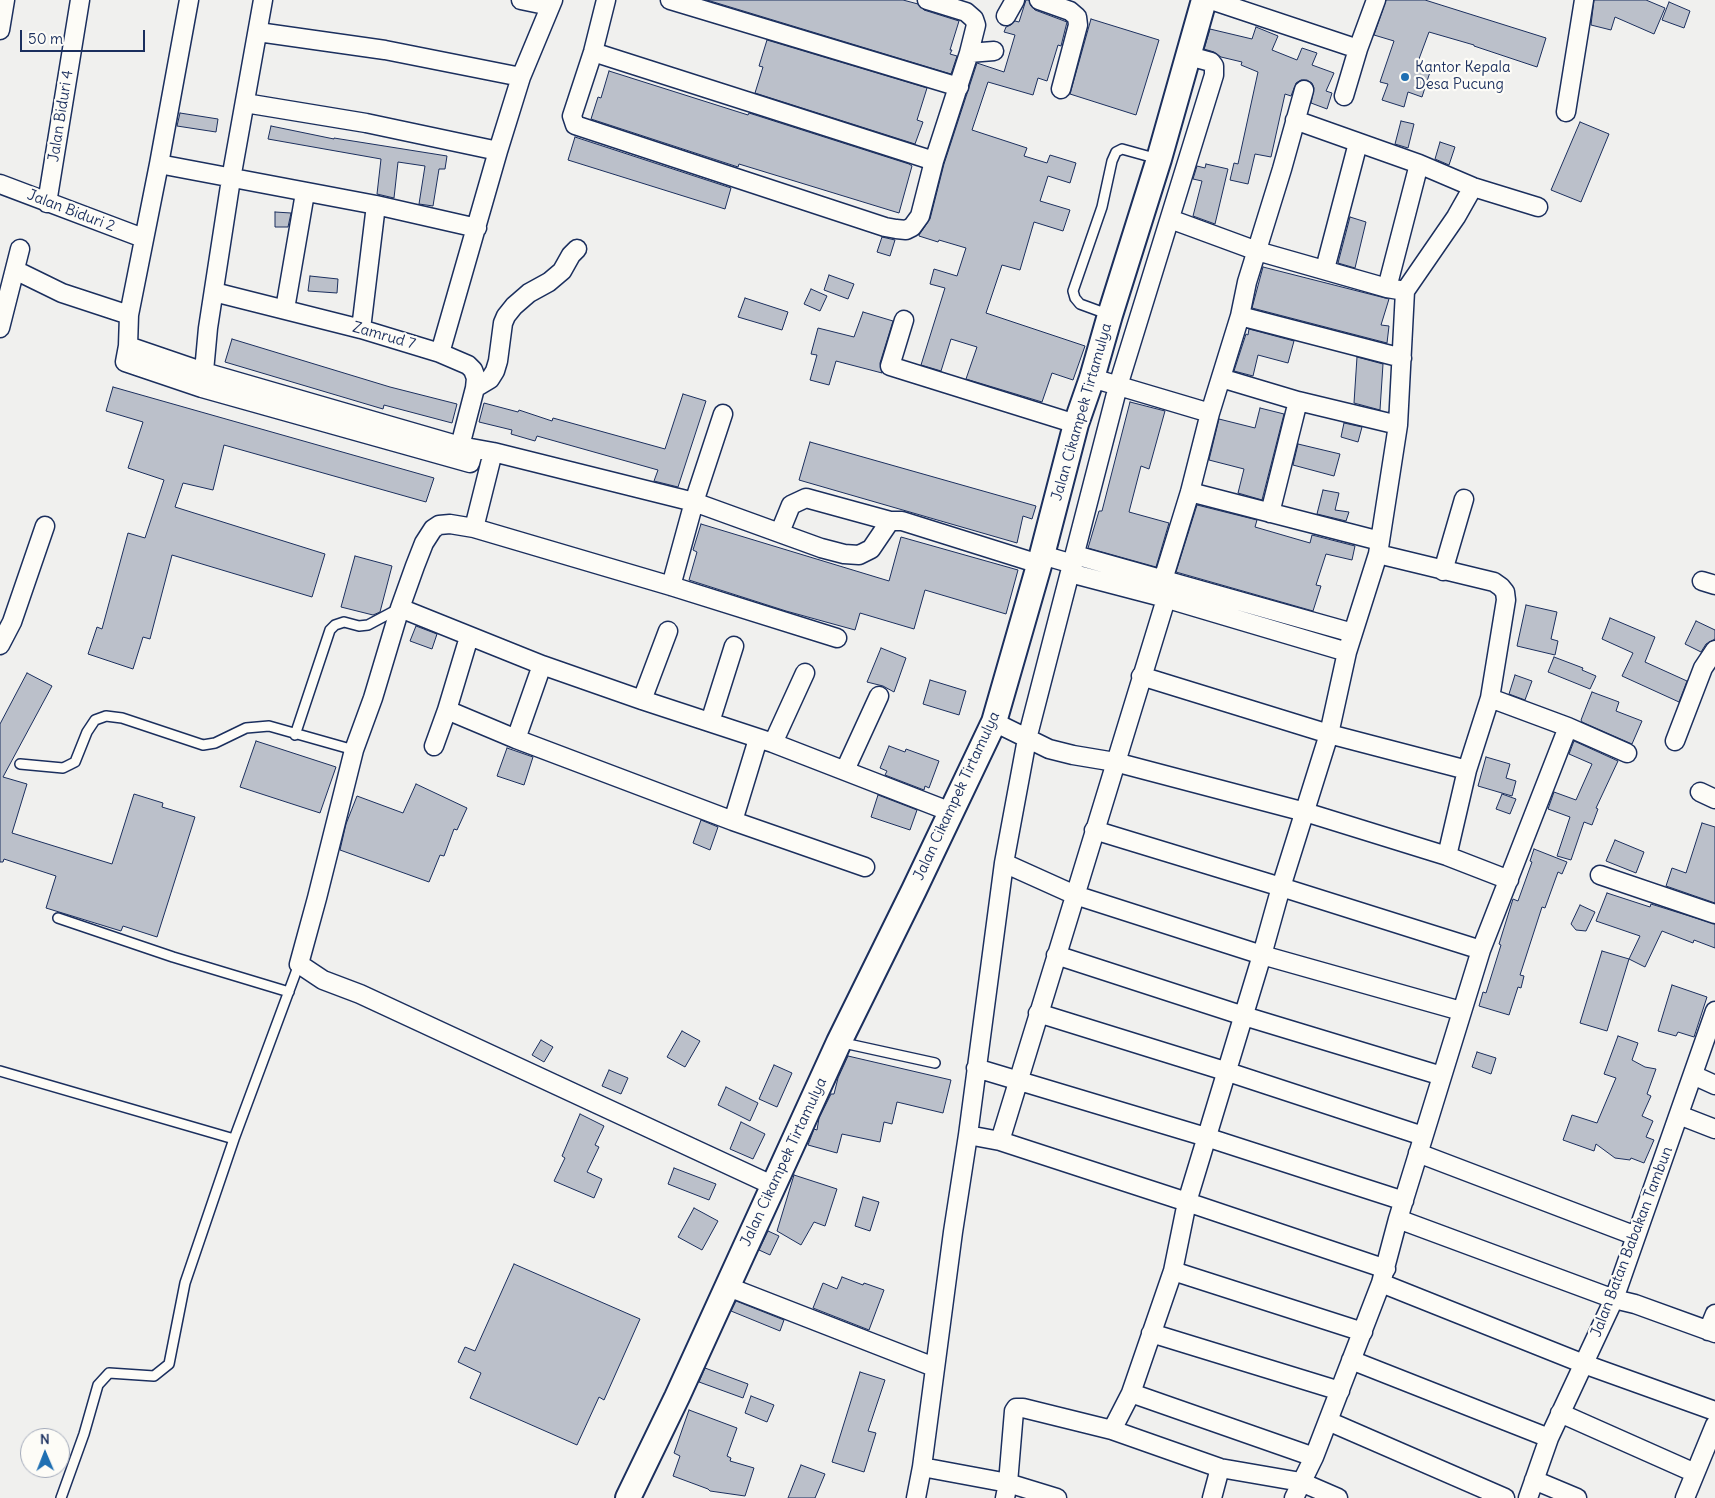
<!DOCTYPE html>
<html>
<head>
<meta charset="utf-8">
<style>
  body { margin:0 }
  #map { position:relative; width:1715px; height:1498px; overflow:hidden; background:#f0f0ee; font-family:Delius,sans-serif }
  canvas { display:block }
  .north { position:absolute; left:20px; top:1428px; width:50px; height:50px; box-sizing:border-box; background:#fdfcf7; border:1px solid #a3aaba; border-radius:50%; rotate:359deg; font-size:14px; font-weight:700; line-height:20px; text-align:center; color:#1b2f5e }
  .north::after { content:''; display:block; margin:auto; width:18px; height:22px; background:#1f6fb2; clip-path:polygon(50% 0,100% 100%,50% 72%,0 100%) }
  .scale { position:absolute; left:20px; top:30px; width:125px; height:22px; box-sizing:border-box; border:2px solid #1b2f5e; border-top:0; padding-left:6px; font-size:15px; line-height:18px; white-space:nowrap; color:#1b2f5e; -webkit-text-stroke:4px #fdfcf7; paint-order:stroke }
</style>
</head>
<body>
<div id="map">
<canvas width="1715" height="1498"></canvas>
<div class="north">N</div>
<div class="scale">50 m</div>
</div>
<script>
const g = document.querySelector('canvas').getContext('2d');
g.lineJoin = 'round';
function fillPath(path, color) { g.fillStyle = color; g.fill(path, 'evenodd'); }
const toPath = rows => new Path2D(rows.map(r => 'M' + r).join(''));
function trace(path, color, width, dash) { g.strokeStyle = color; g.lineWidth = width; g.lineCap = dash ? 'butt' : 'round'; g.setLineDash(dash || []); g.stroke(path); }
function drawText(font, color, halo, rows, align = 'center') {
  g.font = font + ' Delius,sans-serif'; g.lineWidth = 4.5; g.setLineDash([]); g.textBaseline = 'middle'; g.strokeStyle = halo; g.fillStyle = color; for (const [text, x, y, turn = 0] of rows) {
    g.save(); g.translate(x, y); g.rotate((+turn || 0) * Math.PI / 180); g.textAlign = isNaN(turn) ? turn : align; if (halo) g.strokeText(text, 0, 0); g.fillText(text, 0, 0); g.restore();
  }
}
const building = toPath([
  [707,0,903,0,918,4,924,10,959,21,950,50,952,50,950,54,957,56,951,74,707,0],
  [1026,0,1029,0,1031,6,1035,10,1067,22,1061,46,1058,45,1047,81,1038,78,1033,95,988,82,972,130,1027,148,1024,156,1047,163,1050,155,1076,163,1070,183,1048,176,1040,201,1070,210,1063,231,1034,222,1020,270,1002,265,986,313,1085,346,1073,380,1052,373,1042,402,966,379,977,347,951,339,941,371,921,365,945,288,930,284,934,269,957,276,966,248,939,240,938,242,919,236,919,235,930,219,944,164,977,63,1004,72,1015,35,1004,32,1006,27,1011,25,1015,21,1019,22,1026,0],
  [1386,0,1425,0,1546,38,1537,67,1474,46,1474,45,1429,32,1416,67,1430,72,1422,97,1408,92,1404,107,1382,100,1388,84,1380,82,1394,41,1374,35,1386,0],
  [1594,0,1646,0,1665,8,1654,34,1615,17,1611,30,1591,25,1594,0],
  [1669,2,1690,11,1684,28,1662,20,1669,2],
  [1091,19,1159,40,1136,115,1070,94,1091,19],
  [1256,27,1278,36,1272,50,1297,60,1302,48,1317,53,1312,65,1334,73,1326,91,1332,93,1327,109,1311,103,1314,88,1312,83,1307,80,1301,80,1296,83,1291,96,1285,94,1271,157,1255,154,1248,184,1230,180,1234,163,1238,164,1258,72,1241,65,1242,62,1221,57,1214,52,1204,49,1210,29,1252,39,1256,27],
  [767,40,927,88,917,120,923,122,915,144,755,93,763,67,759,66,767,40],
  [609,71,748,115,749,113,909,164,912,166,899,213,739,164,738,167,591,119,598,97,601,98,609,71],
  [180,113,218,119,216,132,177,126,180,113],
  [1401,121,1414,124,1408,148,1395,144,1401,121],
  [1580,122,1609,134,1581,202,1551,190,1580,122],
  [271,126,334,139,334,138,447,156,445,169,439,169,433,206,419,204,425,166,398,162,394,198,377,194,381,159,268,139,271,126],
  [575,137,731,188,725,209,568,160,575,137],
  [1440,142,1455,147,1449,165,1435,159,1440,142],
  [1206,164,1228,169,1215,224,1193,216,1202,181,1193,179,1197,166,1205,168,1206,164],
  [275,212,291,213,288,227,275,227,275,212],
  [1350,217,1366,222,1355,268,1338,263,1350,217],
  [882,237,895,240,890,256,877,252,882,237],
  [1263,267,1389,299,1381,325,1389,326,1387,343,1252,308,1263,267],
  [829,275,854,284,848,299,824,290,829,275],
  [310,276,338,279,337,293,308,291,310,276],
  [811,289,827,296,820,311,804,304,811,289],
  [745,298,788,312,782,330,738,317,745,298],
  [863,312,893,321,880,363,882,373,836,361,829,385,810,380,817,355,811,354,818,328,854,337,863,312],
  [1249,329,1294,341,1288,363,1258,355,1253,376,1234,371,1246,334,1248,335,1249,329],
  [232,339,390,387,457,404,452,423,384,405,383,409,225,362,232,339],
  [1357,357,1383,364,1380,410,1354,403,1357,357],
  [113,387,434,478,426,502,224,445,213,490,183,483,175,507,325,554,312,597,172,555,150,639,143,637,133,669,88,654,97,627,102,629,128,533,145,538,164,480,128,468,143,422,106,411,113,387],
  [683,394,706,401,678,487,654,481,658,470,537,436,535,441,511,434,512,430,479,422,484,403,518,412,519,410,552,421,553,418,665,449,683,394],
  [1130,402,1165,411,1149,469,1141,466,1129,512,1169,523,1156,567,1088,548,1099,511,1102,511,1130,402],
  [1260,408,1284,414,1262,500,1238,493,1244,469,1209,460,1219,419,1255,428,1260,408],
  [1344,423,1362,427,1358,442,1341,437,1344,423],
  [810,442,1036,506,1032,519,1023,516,1017,543,799,480,810,442],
  [1298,444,1340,454,1334,476,1293,465,1298,444],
  [1323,490,1339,493,1335,510,1349,512,1346,521,1317,514,1323,490],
  [1197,505,1257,520,1255,527,1310,543,1312,535,1355,546,1352,560,1326,554,1316,585,1321,586,1313,611,1176,572,1197,505],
  [701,524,889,581,901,537,1018,570,1006,614,925,590,914,629,860,613,855,630,786,611,689,580,697,552,693,550,701,524],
  [355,556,392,566,380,612,373,615,341,607,355,556],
  [1526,605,1557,612,1551,639,1558,641,1555,655,1517,646,1526,605],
  [1610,618,1655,637,1645,662,1687,681,1679,702,1622,676,1633,653,1602,639,1610,618],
  [1696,621,1715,630,1715,639,1706,644,1701,652,1685,644,1696,621],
  [416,626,437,634,432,649,410,641,416,626],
  [881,648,906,658,894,692,883,686,867,682,881,648],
  [1554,657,1583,668,1582,670,1596,676,1590,689,1548,672,1554,657],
  [27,673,52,686,3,777,27,784,12,833,112,864,134,794,163,803,162,807,195,817,157,937,123,926,121,931,46,908,56,876,4,859,3,862,0,862,0,724,27,673],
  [1515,675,1532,681,1525,700,1509,694,1515,675],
  [930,680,966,691,959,715,923,704,930,680],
  [1592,692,1619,702,1616,711,1642,721,1632,744,1582,722,1581,720,1592,692],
  [256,741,336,767,320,813,240,787,256,741],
  [1574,741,1618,761,1596,808,1598,809,1592,825,1584,822,1571,860,1557,856,1570,817,1548,809,1554,792,1576,800,1592,764,1569,754,1574,741],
  [889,746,905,752,906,749,939,761,929,788,925,786,924,790,885,775,887,771,880,768,889,746],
  [507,748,533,757,524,785,497,776,507,748],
  [1486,757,1510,764,1506,778,1516,781,1512,796,1478,786,1486,757],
  [416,784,467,808,457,830,454,829,444,856,440,855,429,882,340,850,346,824,357,796,403,813,416,784],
  [1502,794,1516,799,1510,814,1496,809,1502,794],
  [878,795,917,810,910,830,871,817,878,795],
  [701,820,718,827,710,850,693,843,701,820],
  [1702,823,1715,827,1715,903,1666,886,1672,868,1686,873,1702,823],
  [1615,840,1644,852,1636,873,1606,861,1615,840],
  [1534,849,1567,862,1562,874,1558,872,1545,908,1542,907,1520,975,1524,976,1521,988,1518,987,1509,1015,1479,1006,1483,992,1486,993,1501,945,1499,944,1513,899,1518,901,1532,862,1530,861,1534,849],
  [1607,893,1650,907,1651,904,1715,924,1715,948,1694,940,1693,943,1662,931,1645,967,1629,959,1640,936,1596,921,1607,893],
  [1580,905,1595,912,1586,931,1576,930,1571,924,1580,905],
  [1602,951,1629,959,1607,1031,1580,1023,1602,951],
  [1672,985,1707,997,1694,1037,1678,1032,1676,1036,1658,1031,1672,985],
  [682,1031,700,1041,685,1067,667,1057,682,1031],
  [1618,1036,1638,1043,1632,1060,1645,1067,1656,1069,1647,1094,1651,1096,1642,1116,1653,1121,1646,1137,1654,1140,1644,1163,1631,1158,1630,1160,1615,1158,1596,1144,1594,1151,1563,1140,1572,1115,1597,1123,1616,1078,1604,1074,1618,1036],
  [541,1040,553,1047,544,1062,532,1055,541,1040],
  [1477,1052,1496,1058,1491,1074,1472,1067,1477,1052],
  [848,1056,951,1080,943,1113,897,1102,892,1124,884,1122,880,1142,842,1134,837,1153,808,1145,814,1129,817,1130,819,1118,831,1094,834,1094,838,1078,848,1056],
  [774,1065,792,1073,777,1107,759,1099,774,1065],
  [609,1070,628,1078,621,1094,602,1086,609,1070],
  [726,1087,758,1103,750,1121,718,1105,726,1087],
  [580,1114,604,1126,595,1145,599,1147,587,1172,602,1179,594,1198,554,1181,565,1158,562,1156,580,1114],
  [741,1122,765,1134,753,1159,730,1149,741,1122],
  [674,1168,716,1184,709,1200,668,1184,674,1168],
  [794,1175,837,1189,825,1226,814,1222,801,1245,777,1231,794,1175],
  [863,1197,879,1202,870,1231,855,1226,863,1197],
  [694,1208,718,1221,702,1250,678,1237,694,1208],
  [768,1231,779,1236,770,1255,759,1250,768,1231],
  [514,1264,640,1319,604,1400,599,1397,577,1445,470,1398,481,1373,458,1362,465,1347,475,1351,514,1264],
  [842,1277,863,1285,864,1283,884,1290,869,1330,813,1308,823,1283,837,1289,842,1277],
  [736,1301,784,1320,780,1331,731,1311,736,1301],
  [705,1368,748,1384,743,1398,699,1382,705,1368],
  [860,1372,885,1380,868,1431,876,1433,864,1472,832,1462,860,1372],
  [751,1396,774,1405,767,1422,745,1413,751,1396],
  [689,1410,737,1428,727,1456,731,1458,730,1461,754,1468,745,1496,710,1491,708,1489,673,1476,680,1456,674,1453,689,1410],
  [801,1465,825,1474,815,1498,788,1498,801,1465]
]);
const lane = toPath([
  [1110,315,1080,304,1075,298,1073,291,1102,207,1112,161,1116,152,1122,149,1158,159],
  [295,735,330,630,335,625,344,622,359,626,368,625,400,608],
  [20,764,63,768,75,762,87,732,95,720,106,716,122,718,203,745,215,743,246,728,269,726,354,750],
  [58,918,173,957,289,992],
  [839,1042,935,1063],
  [0,1071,234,1139],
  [61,1498,84,1434,98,1385,109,1373,154,1376,169,1364,185,1283,234,1139,299,964]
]);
const street = toPath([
  [189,0,159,164,129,315,128,346,125,362,202,388,470,463,474,449],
  [521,0,550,6],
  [606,0,593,52,572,116,575,125,885,227,896,229,906,230,912,227,920,216,934,161,969,53,994,51],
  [670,0,959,87],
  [927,0,966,12,974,19,976,25,969,53],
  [1039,0,1070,11,1077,17,1078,25,1061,89],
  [1211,0,1358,49],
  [1006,16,1015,0],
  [0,30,5,0],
  [258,32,385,50,521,77],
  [593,52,934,161],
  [1344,96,1358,49,1376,0],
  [245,103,366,123,498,151],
  [1566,112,1584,0],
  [1295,120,1419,164,1473,187,1538,207],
  [159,164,376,205,477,228],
  [0,184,143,238],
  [47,203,80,0],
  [1170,219,1257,251,1387,288,1405,291],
  [1325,269,1358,143],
  [15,270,62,293,129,315],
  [1387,288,1419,164],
  [214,292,361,329,440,353,468,365,473,370,476,378,475,388,460,446],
  [285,309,305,193],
  [1240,316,1402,358],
  [904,320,890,366,1076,424],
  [0,328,20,249],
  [361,329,376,205],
  [128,346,204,372,460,446,493,452,694,502,821,548,844,554,859,555,871,549,890,521,902,521,1039,564],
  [440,353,498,151,521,77,553,0],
  [1092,378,1210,413],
  [1221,378,1298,401,1398,425],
  [203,382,208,328,231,179,263,0],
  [475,388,490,379,495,371,498,361,503,323,506,316,514,306,529,293,549,282,562,271,571,255,577,249],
  [493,452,474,528,450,524,439,525,433,529,424,543,415,566,400,608,373,698,354,750,317,898,299,964,323,980,360,994,774,1186],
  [1190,492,1380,541],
  [1270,513,1298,401],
  [474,528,671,586,837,638],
  [780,532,791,505,806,498,890,521],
  [1378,554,1494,582,1501,587,1505,592,1506,600,1490,698,1467,770,1447,856],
  [1042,555,1073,564],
  [1075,555,1353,633],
  [1443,571,1464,499],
  [1070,573,1158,596,1347,652],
  [1702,581,1715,585],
  [671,586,694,502,723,414],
  [1158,596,1190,492,1210,413,1240,316,1247,282,1282,169,1304,90],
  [400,608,542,665,642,700,773,743,951,812],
  [469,637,447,710,516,739,733,821,865,867],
  [0,645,12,622,45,526],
  [1141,676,1329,734,1467,770],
  [1490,698,1568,727,1627,753],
  [642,700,668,631],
  [710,722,734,646],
  [994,722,1049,749,1073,755,1115,762,1305,812,1447,856,1509,880],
  [516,739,542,665],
  [1675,741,1703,668,1715,650],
  [773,743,805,673],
  [434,746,447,710],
  [845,770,879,696],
  [1700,792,1715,799],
  [733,821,758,739],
  [1094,830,1281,887,1481,950],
  [1004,863,1075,895,1262,955,1461,1011],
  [1600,875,1715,914],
  [1056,955,1244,1016,1442,1076],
  [1038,1013,1228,1072,1423,1136],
  [976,1068,1206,1137,1404,1201],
  [1693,1075,1715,1085],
  [1679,1115,1715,1129],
  [968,1135,1000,1141,1187,1202,1386,1269],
  [1000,1141,1166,599],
  [1418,1153,1636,1236],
  [1398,1219,1614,1299,1635,1304,1715,1333],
  [1173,1271,1363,1332],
  [1381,1283,1584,1364,1715,1411],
  [726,1286,934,1367],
  [1708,1331,1715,1314],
  [1151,1333,1340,1391],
  [1351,1360,1549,1438],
  [1131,1393,1314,1457],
  [1560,1413,1695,1473],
  [1328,1421,1505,1498],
  [1112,1430,1131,1393,1173,1271,1187,1202,1262,955,1281,887,1329,734,1347,652,1378,554,1398,425,1405,291,1456,217,1473,187],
  [922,1467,1008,1483,1057,1498],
  [1534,1480,1577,1498],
  [916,1498,922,1467,953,1232,968,1135,1004,863,1027,739,1118,386,1214,75,1214,66,1211,62,1189,56],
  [1005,1498,1008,1483,1014,1411,1016,1408,1023,1408,1112,1430,1220,1468,1301,1482,1338,1498],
  [1212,1498,1220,1468],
  [1294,1498,1314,1457,1381,1283,1398,1219,1481,950,1568,727],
  [1528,1498,1549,1438,1614,1299,1715,1011],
  [1685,1498,1715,1425]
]);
const secondary = toPath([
  [628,1498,677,1397,839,1042,914,890,994,722,1042,555,1076,424,1092,378,1110,315,1159,159,1204,0]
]);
const markers = [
  [1405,77,5,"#1f6fb2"]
];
const poiNames = [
  ["Kantor Kepala",1415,68],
  ["Desa Pucung",1415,85]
];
const streetNames = [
  ["Jalan Biduri 4",61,116,-81],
  ["Jalan Biduri 2",71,211,21],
  ["Zamrud 7",384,336,16],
  ["Jalan Cikampek Tirtamulya",1082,412,-74],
  ["Jalan Cikampek Tirtamulya",957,796,-65],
  ["Jalan Cikampek Tirtamulya",784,1162,-65],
  ["Jalan Batan Babakan Tambun",1632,1242,-69]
];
fillPath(building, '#bbc0ca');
trace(building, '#1b2f5e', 1);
trace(lane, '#1b2f5e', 12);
trace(street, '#1b2f5e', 21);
trace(secondary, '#1b2f5e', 28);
trace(lane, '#fdfcf7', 9);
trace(street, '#fdfcf7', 18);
trace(secondary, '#fdfcf7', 24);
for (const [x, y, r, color] of markers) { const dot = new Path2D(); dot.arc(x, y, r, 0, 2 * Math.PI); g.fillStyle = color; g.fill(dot); trace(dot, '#fdfcf7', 2); }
drawText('15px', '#1b2f5e', '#fdfcf7', poiNames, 'left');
drawText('15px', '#1b2f5e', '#fdfcf7', streetNames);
</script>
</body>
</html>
